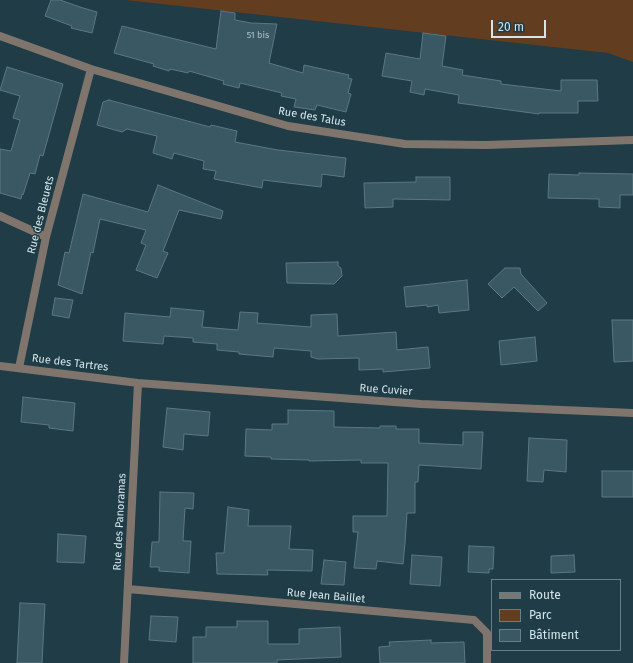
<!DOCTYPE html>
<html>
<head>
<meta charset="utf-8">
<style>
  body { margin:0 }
  #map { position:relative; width:633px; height:663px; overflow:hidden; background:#1f3c47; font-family:"Fira Sans",sans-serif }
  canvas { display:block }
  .legend { position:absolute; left:491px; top:579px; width:130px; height:72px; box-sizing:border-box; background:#1f3c47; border:1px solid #677f89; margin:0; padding:5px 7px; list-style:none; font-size:12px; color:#d4e4eb }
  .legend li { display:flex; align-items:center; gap:8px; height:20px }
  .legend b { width:20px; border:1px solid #677f89 }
  .scale { position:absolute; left:491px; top:20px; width:55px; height:18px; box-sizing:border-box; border:2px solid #d4e4eb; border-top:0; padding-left:5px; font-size:12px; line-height:14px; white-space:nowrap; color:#d4e4eb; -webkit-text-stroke:3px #1f3c47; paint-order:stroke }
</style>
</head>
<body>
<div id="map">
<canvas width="633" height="663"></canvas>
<ul class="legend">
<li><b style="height:5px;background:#80756d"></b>Route</li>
<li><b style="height:11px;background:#633d1f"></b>Parc</li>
<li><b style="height:11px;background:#3a5863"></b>Bâtiment</li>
</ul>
<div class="scale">20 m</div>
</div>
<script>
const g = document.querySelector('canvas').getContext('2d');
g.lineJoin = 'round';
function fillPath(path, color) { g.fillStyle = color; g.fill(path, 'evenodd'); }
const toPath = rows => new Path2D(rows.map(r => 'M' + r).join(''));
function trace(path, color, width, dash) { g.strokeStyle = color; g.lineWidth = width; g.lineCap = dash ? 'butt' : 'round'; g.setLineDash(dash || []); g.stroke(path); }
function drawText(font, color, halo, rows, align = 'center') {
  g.font = font + ' "Fira Sans",sans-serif'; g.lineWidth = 3; g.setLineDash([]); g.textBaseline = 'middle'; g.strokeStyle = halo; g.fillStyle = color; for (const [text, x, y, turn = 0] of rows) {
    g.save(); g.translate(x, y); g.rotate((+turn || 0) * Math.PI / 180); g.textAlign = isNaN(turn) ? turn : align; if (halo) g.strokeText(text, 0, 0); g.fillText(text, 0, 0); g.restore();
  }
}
const green = toPath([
  [125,0,633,0,633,62,608,53]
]);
const building = toPath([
  [51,0,60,0,83,8,97,12,92,33,71,28,72,26,45,16,51,0],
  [221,11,235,13,235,20,251,23,277,24,269,63,303,73,304,65,349,75,348,78,352,79,348,93,351,94,346,112,317,105,315,110,294,107,296,99,281,96,282,93,240,83,239,88,223,84,224,81,189,71,188,73,170,69,169,71,153,66,154,64,114,53,122,26,216,49,221,11],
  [423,33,446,36,442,66,463,70,462,75,501,81,501,84,561,91,561,80,597,80,598,101,578,101,578,113,539,113,539,114,458,103,459,95,425,89,424,95,410,92,412,81,382,76,386,53,420,59,423,33],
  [7,67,63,84,43,156,40,155,35,174,30,173,23,195,22,194,21,199,0,193,0,149,11,151,20,120,13,118,20,96,0,90,7,67],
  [109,100,210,127,211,125,237,131,235,142,278,150,346,158,344,177,322,174,321,187,263,180,262,188,214,179,216,171,203,169,204,161,174,153,172,159,153,153,157,136,127,129,122,132,97,125,103,102,109,100],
  [579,173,633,174,633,195,620,195,620,208,599,207,599,199,548,198,549,174,579,175,579,173],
  [416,177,450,177,450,200,393,199,393,207,365,208,364,183,416,182,416,177],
  [158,185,223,211,221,219,179,210,163,251,168,253,157,278,136,270,146,245,141,243,146,230,100,219,93,253,91,252,82,294,58,285,65,252,69,253,83,194,148,212,158,185],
  [338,262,338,266,341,268,342,276,334,284,287,283,286,263,338,262],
  [505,268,520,268,521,274,547,303,538,311,514,287,502,298,488,284,505,268],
  [467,280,469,310,439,313,438,305,427,307,427,305,406,307,404,287,467,280],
  [55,298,73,300,69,318,52,315,55,298],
  [171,308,204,311,202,327,238,330,240,312,258,313,257,323,311,327,311,315,337,314,338,336,396,332,397,350,428,347,430,368,383,372,383,369,359,370,359,358,318,359,311,357,311,351,274,348,273,357,239,354,239,352,217,350,217,344,193,342,193,338,164,336,163,344,123,341,125,313,170,317,171,308],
  [612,320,633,320,633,361,614,362,612,320],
  [535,337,537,361,501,365,499,341,535,337],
  [23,397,75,403,73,431,49,428,49,425,21,422,23,397],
  [167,408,210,412,208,436,184,434,183,450,163,447,167,408],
  [288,410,334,411,334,427,380,428,380,426,396,426,396,429,419,429,419,443,463,445,463,432,483,432,481,469,419,465,418,482,415,482,415,513,407,513,405,543,403,564,377,561,376,569,354,568,358,532,353,532,353,516,387,516,388,463,361,463,361,460,309,461,309,460,271,459,271,457,245,456,246,429,272,430,272,424,288,424,288,410],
  [529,438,567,440,566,472,544,470,543,482,527,481,529,438],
  [602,471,633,471,633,497,602,497,602,471],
  [160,492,194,493,193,509,185,508,183,541,191,541,189,573,159,571,159,567,150,567,152,542,159,542,160,492],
  [228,507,249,510,248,526,291,526,289,549,313,550,312,571,267,570,268,575,217,574,216,553,224,553,228,507],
  [58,534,86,536,84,563,57,562,58,534],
  [469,546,494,547,493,569,489,569,489,573,468,572,469,546],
  [412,555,442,557,440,586,410,584,412,555],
  [574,555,575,572,551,573,551,556,574,555],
  [324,560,346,562,344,585,321,584,324,560],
  [20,603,45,604,42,663,17,663,20,603],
  [151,616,178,617,176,642,149,640,151,616],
  [237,621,268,621,268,644,299,644,299,629,340,627,341,657,277,660,277,663,193,663,193,637,206,637,206,627,237,627,237,621],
  [431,640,431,643,464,642,465,663,380,663,379,647,390,646,389,642,431,640]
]);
const street = toPath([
  [0,36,91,69,288,126,405,144,486,145,633,140],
  [0,216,46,237],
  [0,366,138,383,421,404,633,413],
  [19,368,46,237,91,69],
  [128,589,474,620,487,633,487,663],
  [124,663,138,383]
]);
const numberNames = [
  ["51 bis",258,35]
];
const streetNames = [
  ["Rue des Talus",312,117,10],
  ["Rue des Bleuets",41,215,-76],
  ["Rue des Tartres",70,363,7],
  ["Rue Cuvier",386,390,4],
  ["Rue des Panoramas",120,522,-87],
  ["Rue Jean Baillet",326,596,5]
];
fillPath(green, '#633d1f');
fillPath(building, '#3a5863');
trace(building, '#5a7884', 1);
trace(street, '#80756d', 8);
drawText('9px', '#aec1c9', null, numberNames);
drawText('11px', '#d4e4eb', '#1f3c47', streetNames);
</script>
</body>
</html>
